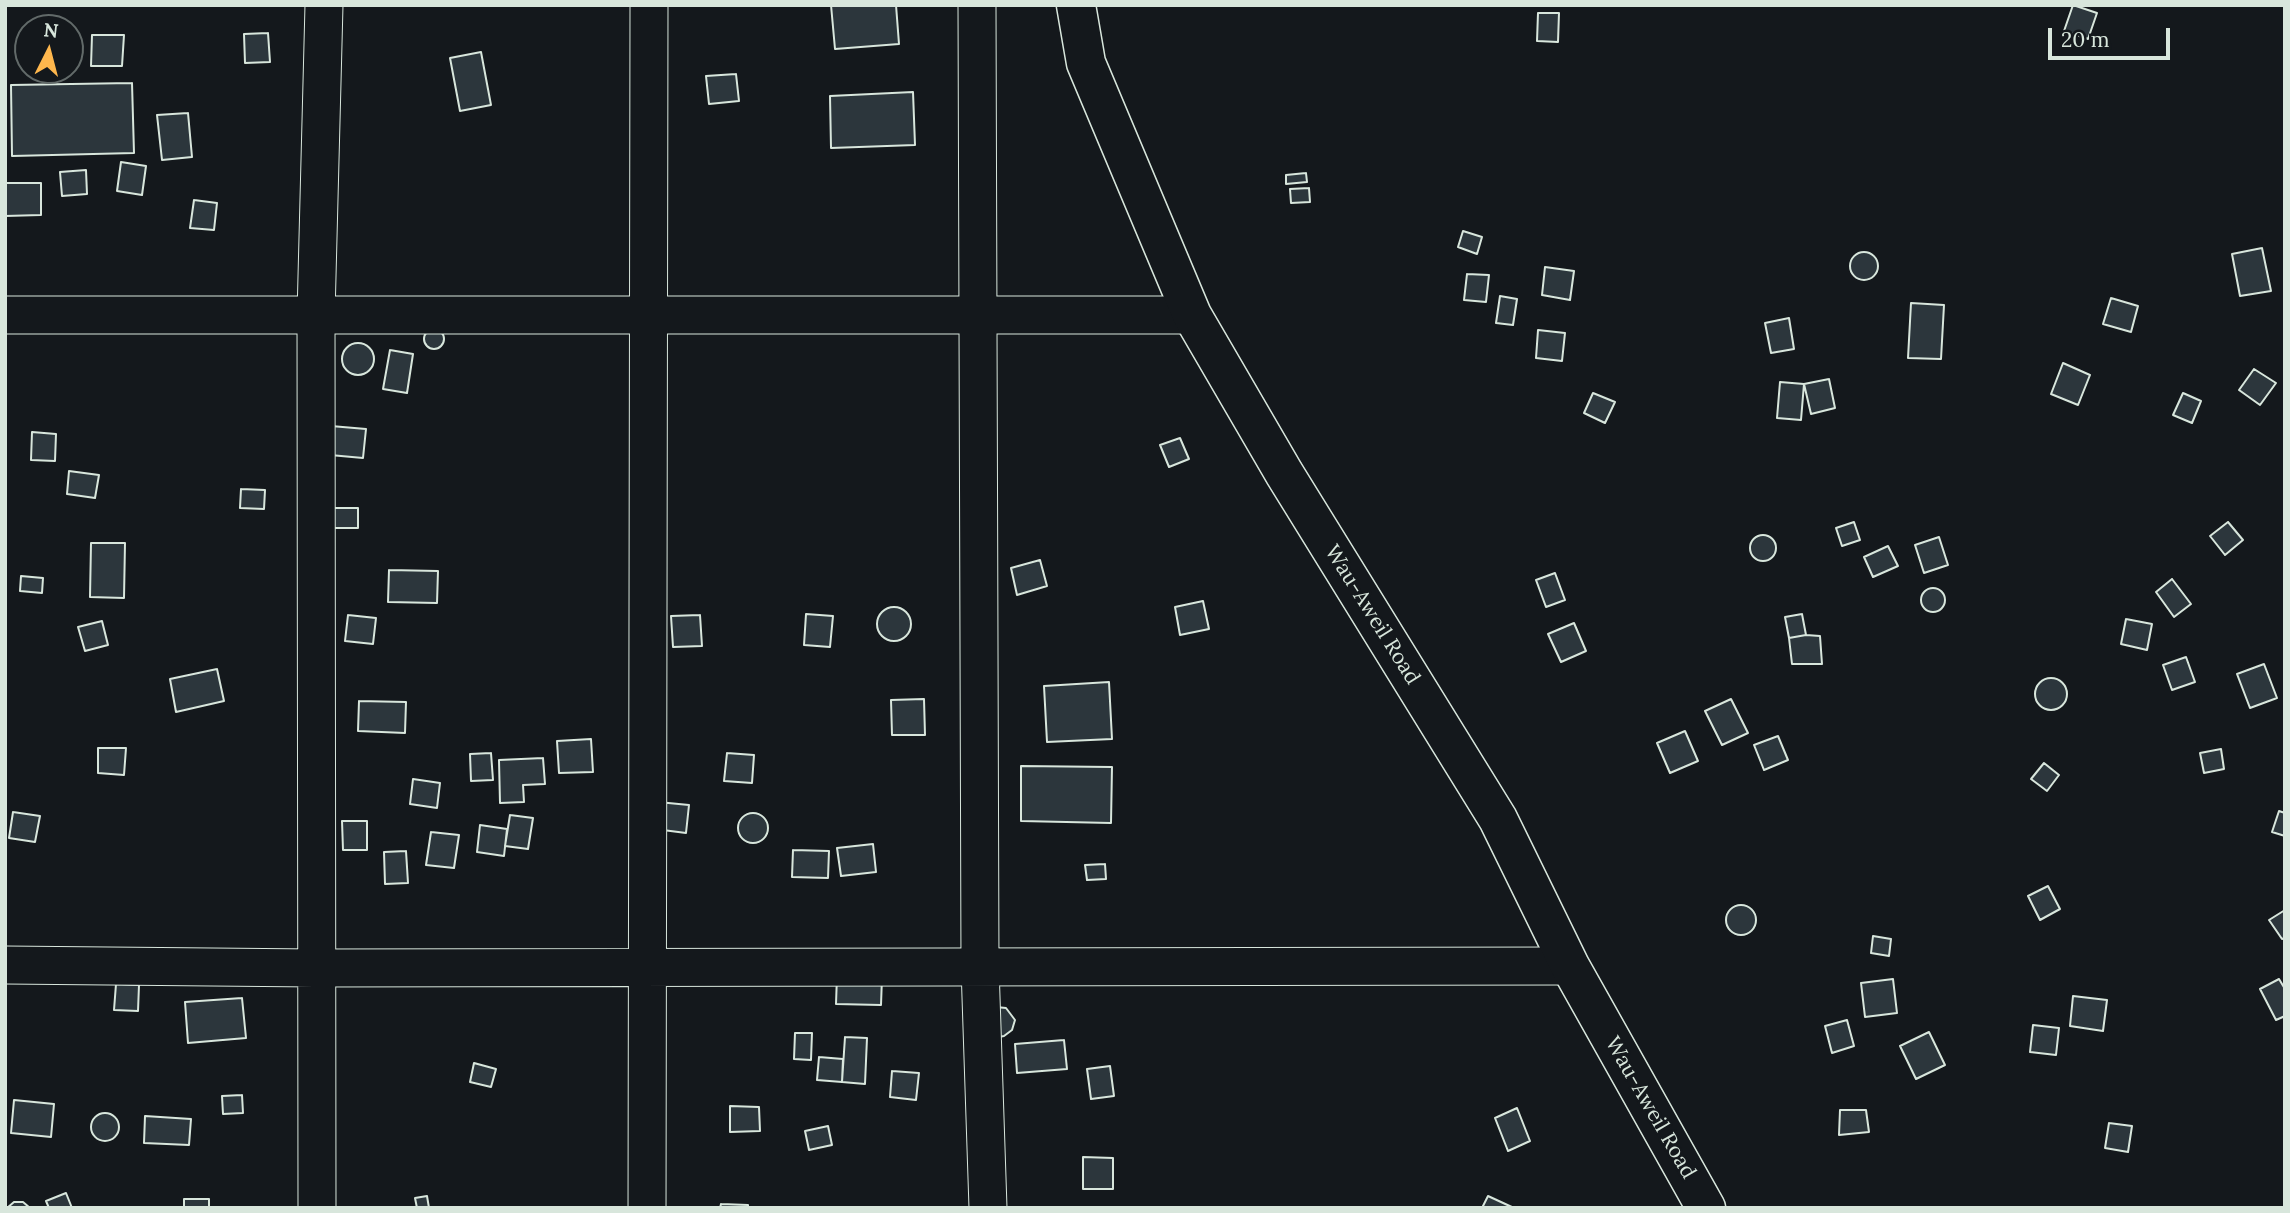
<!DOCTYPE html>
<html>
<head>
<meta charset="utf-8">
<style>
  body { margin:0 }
  #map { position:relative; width:2290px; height:1213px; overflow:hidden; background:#14181c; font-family:Lora,serif }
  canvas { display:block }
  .frame { position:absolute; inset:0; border:7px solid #d8e6dc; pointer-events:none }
  .north { position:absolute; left:14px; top:14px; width:70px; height:70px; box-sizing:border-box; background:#14181c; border:2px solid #626a69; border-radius:50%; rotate:6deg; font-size:19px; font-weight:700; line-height:28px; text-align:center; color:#d8e6dc }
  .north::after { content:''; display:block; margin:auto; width:24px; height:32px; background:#ffb74d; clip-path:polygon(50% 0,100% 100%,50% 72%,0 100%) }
  .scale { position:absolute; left:2048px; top:28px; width:122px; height:32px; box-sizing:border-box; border:4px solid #d8e6dc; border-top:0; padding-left:9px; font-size:21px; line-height:24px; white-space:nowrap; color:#d8e6dc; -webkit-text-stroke:5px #14181c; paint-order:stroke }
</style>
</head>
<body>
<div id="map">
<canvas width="2290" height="1213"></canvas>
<div class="frame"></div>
<div class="north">N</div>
<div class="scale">20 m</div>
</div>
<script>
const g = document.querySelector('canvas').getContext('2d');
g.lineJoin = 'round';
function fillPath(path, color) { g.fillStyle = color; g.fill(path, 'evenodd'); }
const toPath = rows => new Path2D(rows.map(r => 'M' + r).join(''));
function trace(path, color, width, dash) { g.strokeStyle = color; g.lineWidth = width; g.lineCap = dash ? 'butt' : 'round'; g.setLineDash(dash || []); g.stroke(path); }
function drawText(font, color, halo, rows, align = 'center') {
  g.font = font + ' Lora,serif'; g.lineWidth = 5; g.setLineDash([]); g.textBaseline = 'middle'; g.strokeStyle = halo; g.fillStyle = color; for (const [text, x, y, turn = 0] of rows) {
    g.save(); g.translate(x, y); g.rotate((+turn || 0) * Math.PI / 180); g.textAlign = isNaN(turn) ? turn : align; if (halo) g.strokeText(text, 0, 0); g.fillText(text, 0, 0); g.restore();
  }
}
const building = toPath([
  [831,5,896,5,899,44,835,49,831,5],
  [2073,5,2097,13,2088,39,2064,31,2073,5],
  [1538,13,1559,13,1558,42,1537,41,1538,13],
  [268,33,270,62,245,63,244,34,268,33],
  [92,35,124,35,122,66,91,66,92,35],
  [481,52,491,105,460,111,450,58,481,52],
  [736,74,739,101,709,104,706,76,736,74],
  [132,83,134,153,12,156,11,85,132,83],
  [913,92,915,145,831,148,830,96,913,92],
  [188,113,192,157,162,160,157,115,188,113],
  [121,162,146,166,142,195,117,191,121,162],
  [86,170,87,194,62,196,60,172,86,170],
  [1306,173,1307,182,1286,184,1286,175,1306,173],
  [5,183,41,183,41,215,5,216,5,183],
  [1309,188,1310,202,1291,203,1290,189,1309,188],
  [194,200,217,203,214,230,190,228,194,200],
  [1463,231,1482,237,1477,254,1458,247,1463,231],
  [2262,248,2271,291,2240,296,2232,254,2262,248],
  '1850 266a14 14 0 1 1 28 0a14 14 0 1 1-28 0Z',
  [1545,267,1574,271,1570,300,1542,295,1545,267],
  [1467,274,1489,275,1486,302,1464,300,1467,274],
  [1500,296,1517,299,1513,325,1496,323,1500,296],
  [2111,298,2138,306,2131,332,2103,324,2111,298],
  [1911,303,1944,305,1941,359,1908,358,1911,303],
  [1789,318,1794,349,1771,353,1765,323,1789,318],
  '424 339a10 10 0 1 1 20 0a10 10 0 1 1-20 0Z',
  [1538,330,1565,333,1562,361,1536,358,1538,330],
  '342 359a16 16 0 1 1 32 0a16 16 0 1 1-32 0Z',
  [390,350,413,354,407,393,383,389,390,350],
  [2063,363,2090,375,2078,405,2051,394,2063,363],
  [2254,369,2276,383,2260,405,2239,390,2254,369],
  [1829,379,1835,408,1811,414,1804,384,1829,379],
  [1780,382,1804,384,1801,420,1777,418,1780,382],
  [1593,393,1615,402,1605,423,1584,413,1593,393],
  [2183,393,2201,401,2192,423,2173,415,2183,393],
  [331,426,366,429,363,458,330,455,331,426],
  [32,432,56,434,55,461,31,460,32,432],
  [1180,438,1189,459,1169,467,1160,445,1180,438],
  [69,471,99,475,95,498,67,494,69,471],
  [241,489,265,490,264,509,240,508,241,489],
  [333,508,358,508,358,528,333,528,333,508],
  [1854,522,1860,540,1842,546,1836,528,1854,522],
  [2228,522,2243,540,2225,555,2210,536,2228,522],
  '1750 548a13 13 0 1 1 26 0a13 13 0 1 1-26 0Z',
  [1939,537,1948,565,1924,573,1915,545,1939,537],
  [91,543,125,543,124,598,90,597,91,543],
  [1888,546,1898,566,1873,577,1864,557,1888,546],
  [1040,560,1047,586,1017,595,1011,568,1040,560],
  [389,570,438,571,437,603,388,602,389,570],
  [1555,573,1565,600,1546,607,1536,580,1555,573],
  [21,576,43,578,42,593,20,591,21,576],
  [2172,579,2191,604,2174,617,2156,592,2172,579],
  '1921 600a12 12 0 1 1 24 0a12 12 0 1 1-24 0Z',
  [1203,601,1209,629,1180,635,1175,607,1203,601],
  '877 624a17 17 0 1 1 34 0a17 17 0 1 1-34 0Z',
  [806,614,833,616,830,647,804,645,806,614],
  [1802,614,1806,635,1789,638,1785,617,1802,614],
  [348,615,376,618,373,644,345,641,348,615],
  [700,615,702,646,673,647,671,616,700,615],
  [2126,619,2152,624,2147,650,2121,644,2126,619],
  [102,621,108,645,85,651,78,627,102,621],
  [1574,623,1586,651,1561,662,1548,634,1574,623],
  [1806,635,1820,636,1822,664,1792,664,1789,638,1806,635],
  [2186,657,2195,682,2172,690,2163,665,2186,657],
  [2264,664,2277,698,2250,708,2237,674,2264,664],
  [217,669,224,701,176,712,170,679,217,669],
  '2035 694a16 16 0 1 1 32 0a16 16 0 1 1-32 0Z',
  [1109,682,1112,739,1047,742,1044,686,1109,682],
  [924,699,925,735,892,735,891,700,924,699],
  [1731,699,1748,733,1722,745,1705,711,1731,699],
  [359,701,406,702,405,733,358,731,359,701],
  [1685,731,1698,761,1670,773,1657,743,1685,731],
  [1778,736,1788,760,1764,770,1754,745,1778,736],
  [591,739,593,772,559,773,557,741,591,739],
  [98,748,126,748,124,775,98,773,98,748],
  [2221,749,2224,769,2204,773,2200,753,2221,749],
  [491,753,493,780,471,781,470,754,491,753],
  [727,753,754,755,752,783,724,781,727,753],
  [543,758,545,784,523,785,524,802,500,803,499,760,543,758],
  [2044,763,2059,775,2047,791,2031,779,2044,763],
  [1021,766,1112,767,1111,823,1021,821,1021,766],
  [413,779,440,783,437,808,410,804,413,779],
  [658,802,689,805,686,833,655,829,658,802],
  [2279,811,2285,813,2285,836,2272,832,2279,811],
  [13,812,40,816,35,842,9,838,13,812],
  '738 828a15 15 0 1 1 30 0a15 15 0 1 1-30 0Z',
  [510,815,533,818,528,849,505,846,510,815],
  [342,821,367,821,367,850,343,850,342,821],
  [480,825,507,829,504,856,477,852,480,825],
  [431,832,459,835,454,868,426,865,431,832],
  [873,844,876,872,841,876,837,848,873,844],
  [793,850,829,851,828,878,792,877,793,850],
  [406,851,408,883,385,884,384,852,406,851],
  [1105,864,1106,879,1087,880,1085,865,1105,864],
  [2048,886,2060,909,2040,920,2028,896,2048,886],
  '1726 920a15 15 0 1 1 30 0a15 15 0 1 1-30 0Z',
  [2285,910,2285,938,2282,939,2269,920,2285,910],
  [1873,936,1891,939,1889,956,1871,953,1873,936],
  [837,975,882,977,881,1005,836,1004,837,975],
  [1893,979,1897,1013,1865,1017,1861,983,1893,979],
  [2279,979,2285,989,2285,1016,2276,1020,2260,989,2279,979],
  [116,984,139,985,138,1011,114,1010,116,984],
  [2073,996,2107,1000,2103,1031,2070,1026,2073,996],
  [242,998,246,1038,188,1043,185,1002,242,998],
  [996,1007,1006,1008,1015,1020,1012,1030,1004,1036,999,1037,996,1007],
  [1847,1020,1854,1046,1832,1053,1825,1026,1847,1020],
  [2033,1025,2059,1028,2056,1055,2030,1052,2033,1025],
  [1929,1032,1945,1065,1916,1079,1900,1046,1929,1032],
  [795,1033,812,1033,811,1060,794,1059,795,1033],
  [845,1037,867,1038,865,1084,842,1082,845,1037],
  [1064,1040,1067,1069,1017,1073,1015,1044,1064,1040],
  [819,1057,843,1059,842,1082,817,1080,819,1057],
  [474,1063,496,1069,491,1087,470,1082,474,1063],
  [1110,1066,1114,1096,1091,1099,1087,1069,1110,1066],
  [892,1071,919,1073,916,1100,890,1097,892,1071],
  [242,1095,243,1113,223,1114,222,1096,242,1095],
  [14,1100,54,1104,51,1137,11,1133,14,1100],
  [730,1106,759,1107,760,1131,730,1132,730,1106],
  [1517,1108,1530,1141,1508,1151,1495,1118,1517,1108],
  [1840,1110,1866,1110,1869,1132,1839,1135,1840,1110],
  '91 1127a14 14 0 1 1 28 0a14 14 0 1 1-28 0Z',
  [145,1116,191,1119,189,1145,144,1143,145,1116],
  [2109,1123,2132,1126,2128,1152,2105,1148,2109,1123],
  [828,1126,832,1145,809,1150,805,1131,828,1126],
  [1083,1157,1113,1158,1113,1189,1083,1189,1083,1157],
  [66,1193,72,1208,49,1208,46,1201,66,1193],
  [427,1196,429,1208,417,1208,415,1198,427,1196],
  [1488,1196,1514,1208,1482,1208,1488,1196],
  [184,1199,209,1199,209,1208,184,1208,184,1199],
  [14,1202,23,1202,30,1208,7,1208,14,1202],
  [721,1204,748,1205,748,1208,720,1208,721,1204]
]);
const minor = toPath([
  [977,5,980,967,988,1208],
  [5,315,1192,315],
  [5,965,315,968,1570,966],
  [317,1208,316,315,324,5],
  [647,1208,649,5]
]);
const tertiary = toPath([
  [1076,5,1086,63,1192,315,1284,473,1498,819,1570,966,1706,1208]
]);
const streetNames = [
  ["Wau-Aweil Road",1372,615,58],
  ["Wau-Aweil Road",1650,1108,60]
];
fillPath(building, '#2c363c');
trace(building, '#d8e6dc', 2);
trace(minor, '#d8e6dc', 39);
trace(tertiary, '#d8e6dc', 41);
trace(minor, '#14181c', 37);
trace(tertiary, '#14181c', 38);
drawText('21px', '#d8e6dc', '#14181c', streetNames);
</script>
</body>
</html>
